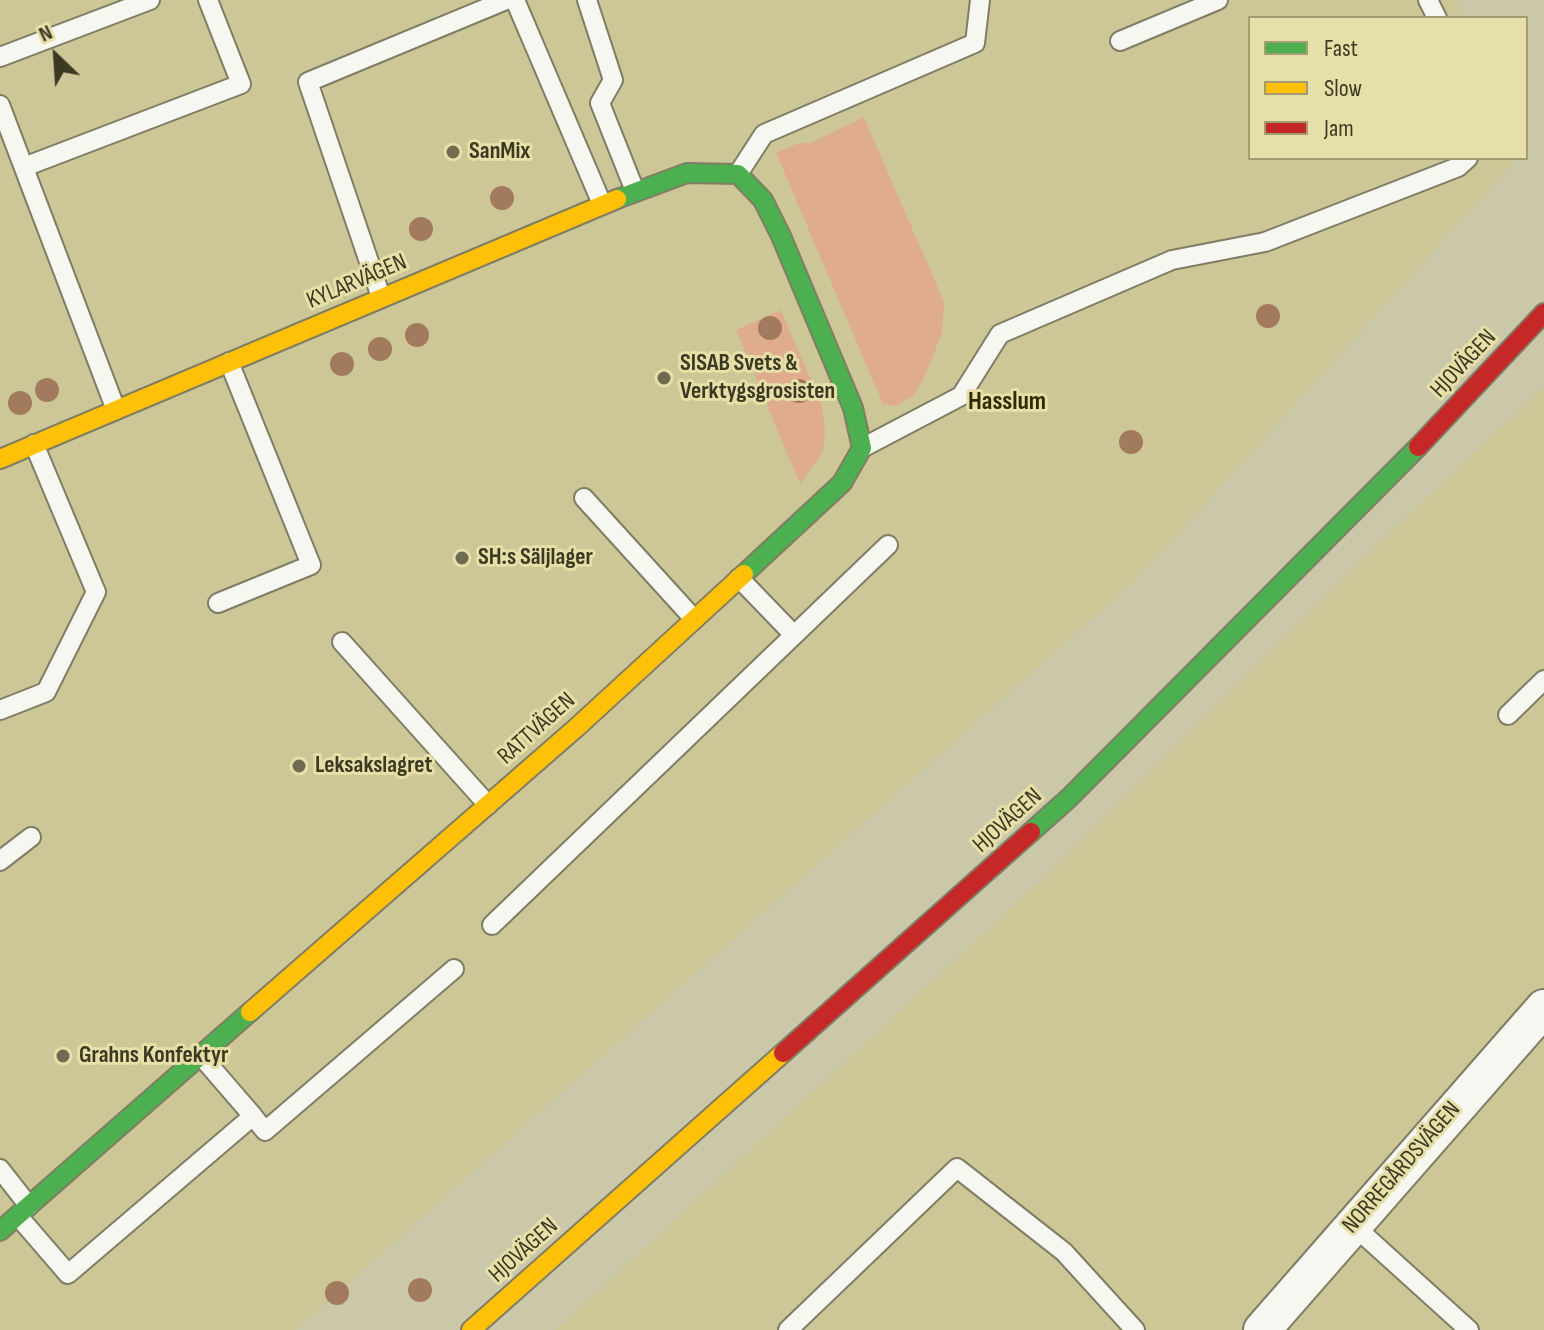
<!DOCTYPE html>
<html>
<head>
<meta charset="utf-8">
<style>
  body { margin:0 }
  #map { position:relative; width:1544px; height:1330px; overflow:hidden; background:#cbc8aa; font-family:"Sofia Sans Condensed",sans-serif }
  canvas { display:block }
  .legend { position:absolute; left:1248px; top:16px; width:280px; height:144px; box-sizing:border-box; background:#e6dfa8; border:2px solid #a29d73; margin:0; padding:10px 14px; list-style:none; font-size:24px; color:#3c3923 }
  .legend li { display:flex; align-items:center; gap:16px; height:40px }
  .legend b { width:40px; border:2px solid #a29d73 }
  .north { position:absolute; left:16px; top:16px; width:80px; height:80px; -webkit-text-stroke:6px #e6dfa8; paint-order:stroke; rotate:335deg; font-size:22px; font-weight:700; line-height:32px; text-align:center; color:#3c3923 }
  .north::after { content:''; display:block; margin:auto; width:28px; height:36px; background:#3c3923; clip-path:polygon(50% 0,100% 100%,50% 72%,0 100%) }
</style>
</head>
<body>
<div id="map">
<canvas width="1544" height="1330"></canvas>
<ul class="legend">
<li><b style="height:10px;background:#4caf50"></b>Fast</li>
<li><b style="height:10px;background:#ffc107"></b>Slow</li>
<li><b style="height:10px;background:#c62828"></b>Jam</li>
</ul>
<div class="north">N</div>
</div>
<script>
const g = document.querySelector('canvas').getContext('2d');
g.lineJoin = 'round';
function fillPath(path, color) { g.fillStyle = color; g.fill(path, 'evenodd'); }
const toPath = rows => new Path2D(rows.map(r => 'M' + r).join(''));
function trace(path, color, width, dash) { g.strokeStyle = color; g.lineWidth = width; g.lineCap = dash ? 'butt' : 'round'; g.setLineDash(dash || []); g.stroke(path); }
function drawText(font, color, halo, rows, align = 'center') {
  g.font = font + ' "Sofia Sans Condensed",sans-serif'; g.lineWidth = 6; g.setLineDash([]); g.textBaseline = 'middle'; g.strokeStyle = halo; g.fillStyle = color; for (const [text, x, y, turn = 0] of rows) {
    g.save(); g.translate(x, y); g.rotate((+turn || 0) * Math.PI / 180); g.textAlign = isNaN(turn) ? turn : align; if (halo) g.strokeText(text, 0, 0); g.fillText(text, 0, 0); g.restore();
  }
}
const built = toPath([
  [0,0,1456,0,1464,18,1250,18,1250,158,1518,158,1139,577,296,1330,0,1330],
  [1544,387,1544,1330,556,1330,1039,882,1361,560]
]);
const green = toPath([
  [864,117,944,302,942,333,925,376,914,395,896,406,883,404,776,153,799,143,811,143],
  [781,310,822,406,825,431,823,452,800,484,736,330]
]);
const lane = toPath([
  [515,0,602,204],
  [587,0,613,80,600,103,635,191],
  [1428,0,1437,18],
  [1120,41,1218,0],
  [0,57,150,0],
  [0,105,116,410],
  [24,167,241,84,208,0],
  [738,174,764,134,975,43,980,0],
  [381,297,308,82,506,0],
  [862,448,961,396,1000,334,1172,260,1265,242,1458,167,1468,158],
  [584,498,694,619],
  [739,578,794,635],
  [218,603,311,565,229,362],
  [342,642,488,805],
  [0,710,46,692,96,592,34,444],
  [1508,715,1544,680],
  [0,861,31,837],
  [492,925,888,545],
  [202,1057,253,1116],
  [0,1169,29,1206],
  [18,1216,68,1274,253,1116,265,1131,454,969],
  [1353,1225,1469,1330],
  [788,1330,957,1168,1064,1252,1135,1330]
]);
const street = toPath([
  [1262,1330,1544,1008]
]);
const fast = toPath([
  [617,199,687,173,738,174,763,200,781,236,853,408,862,448,842,483,744,574],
  [1031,832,1069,798,1418,447],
  [0,1231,250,1012]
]);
const slow = toPath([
  [0,459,617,199],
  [250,1012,576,728,744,574],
  [471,1330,783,1053]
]);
const jam = toPath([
  [1418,447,1544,313],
  [783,1053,1031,832]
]);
const trees = [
  [502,198],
  [421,229],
  [1268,316],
  [770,328],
  [417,335],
  [380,349],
  [342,364],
  [47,390],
  [799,391],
  [20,403],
  [1131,442],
  [420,1290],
  [337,1293]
];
const markers = [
  [453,152,8,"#6e6b52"],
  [664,378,8,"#6e6b52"],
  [462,558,8,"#6e6b52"],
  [299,766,8,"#6e6b52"],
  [63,1056,8,"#6e6b52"]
];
const poiNames = [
  ["SanMix",469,152],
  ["SISAB Svets &",680,364],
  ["Verktygsgrosisten",680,392],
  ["SH:s Säljlager",478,558],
  ["Leksakslagret",315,766],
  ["Grahns Konfektyr",79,1056]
];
const streetNames = [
  ["KYLARVÄGEN",357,282,-23],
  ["HJOVÄGEN",1464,364,-47],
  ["RATTVÄGEN",537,729,-42],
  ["HJOVÄGEN",1008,821,-42],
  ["NORREGÅRDSVÄGEN",1402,1168,-49],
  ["HJOVÄGEN",524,1251,-42]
];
const neighbourhoodNames = [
  ["Hasslum",1007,402]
];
fillPath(built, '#cdc797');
fillPath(green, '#dfad8d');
trace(lane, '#807d65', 22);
trace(street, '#807d65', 40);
trace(fast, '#807d65', 22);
trace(slow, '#807d65', 22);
trace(jam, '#807d65', 22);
trace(lane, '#f7f7f2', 18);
trace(street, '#f7f7f2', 36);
trace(fast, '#4caf50', 18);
trace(slow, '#ffc107', 18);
trace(jam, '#c62828', 18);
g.fillStyle = '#a27a5d';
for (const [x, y] of trees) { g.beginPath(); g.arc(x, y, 12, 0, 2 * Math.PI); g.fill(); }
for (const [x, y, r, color] of markers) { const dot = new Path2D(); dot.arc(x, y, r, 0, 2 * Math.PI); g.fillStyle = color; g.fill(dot); trace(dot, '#e6dfa8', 3); }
drawText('bold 24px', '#3c3923', '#e6dfa8', poiNames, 'left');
drawText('24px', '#3c3923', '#e6dfa8', streetNames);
drawText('bold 26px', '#302a02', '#e6dfa8', neighbourhoodNames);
</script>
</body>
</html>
